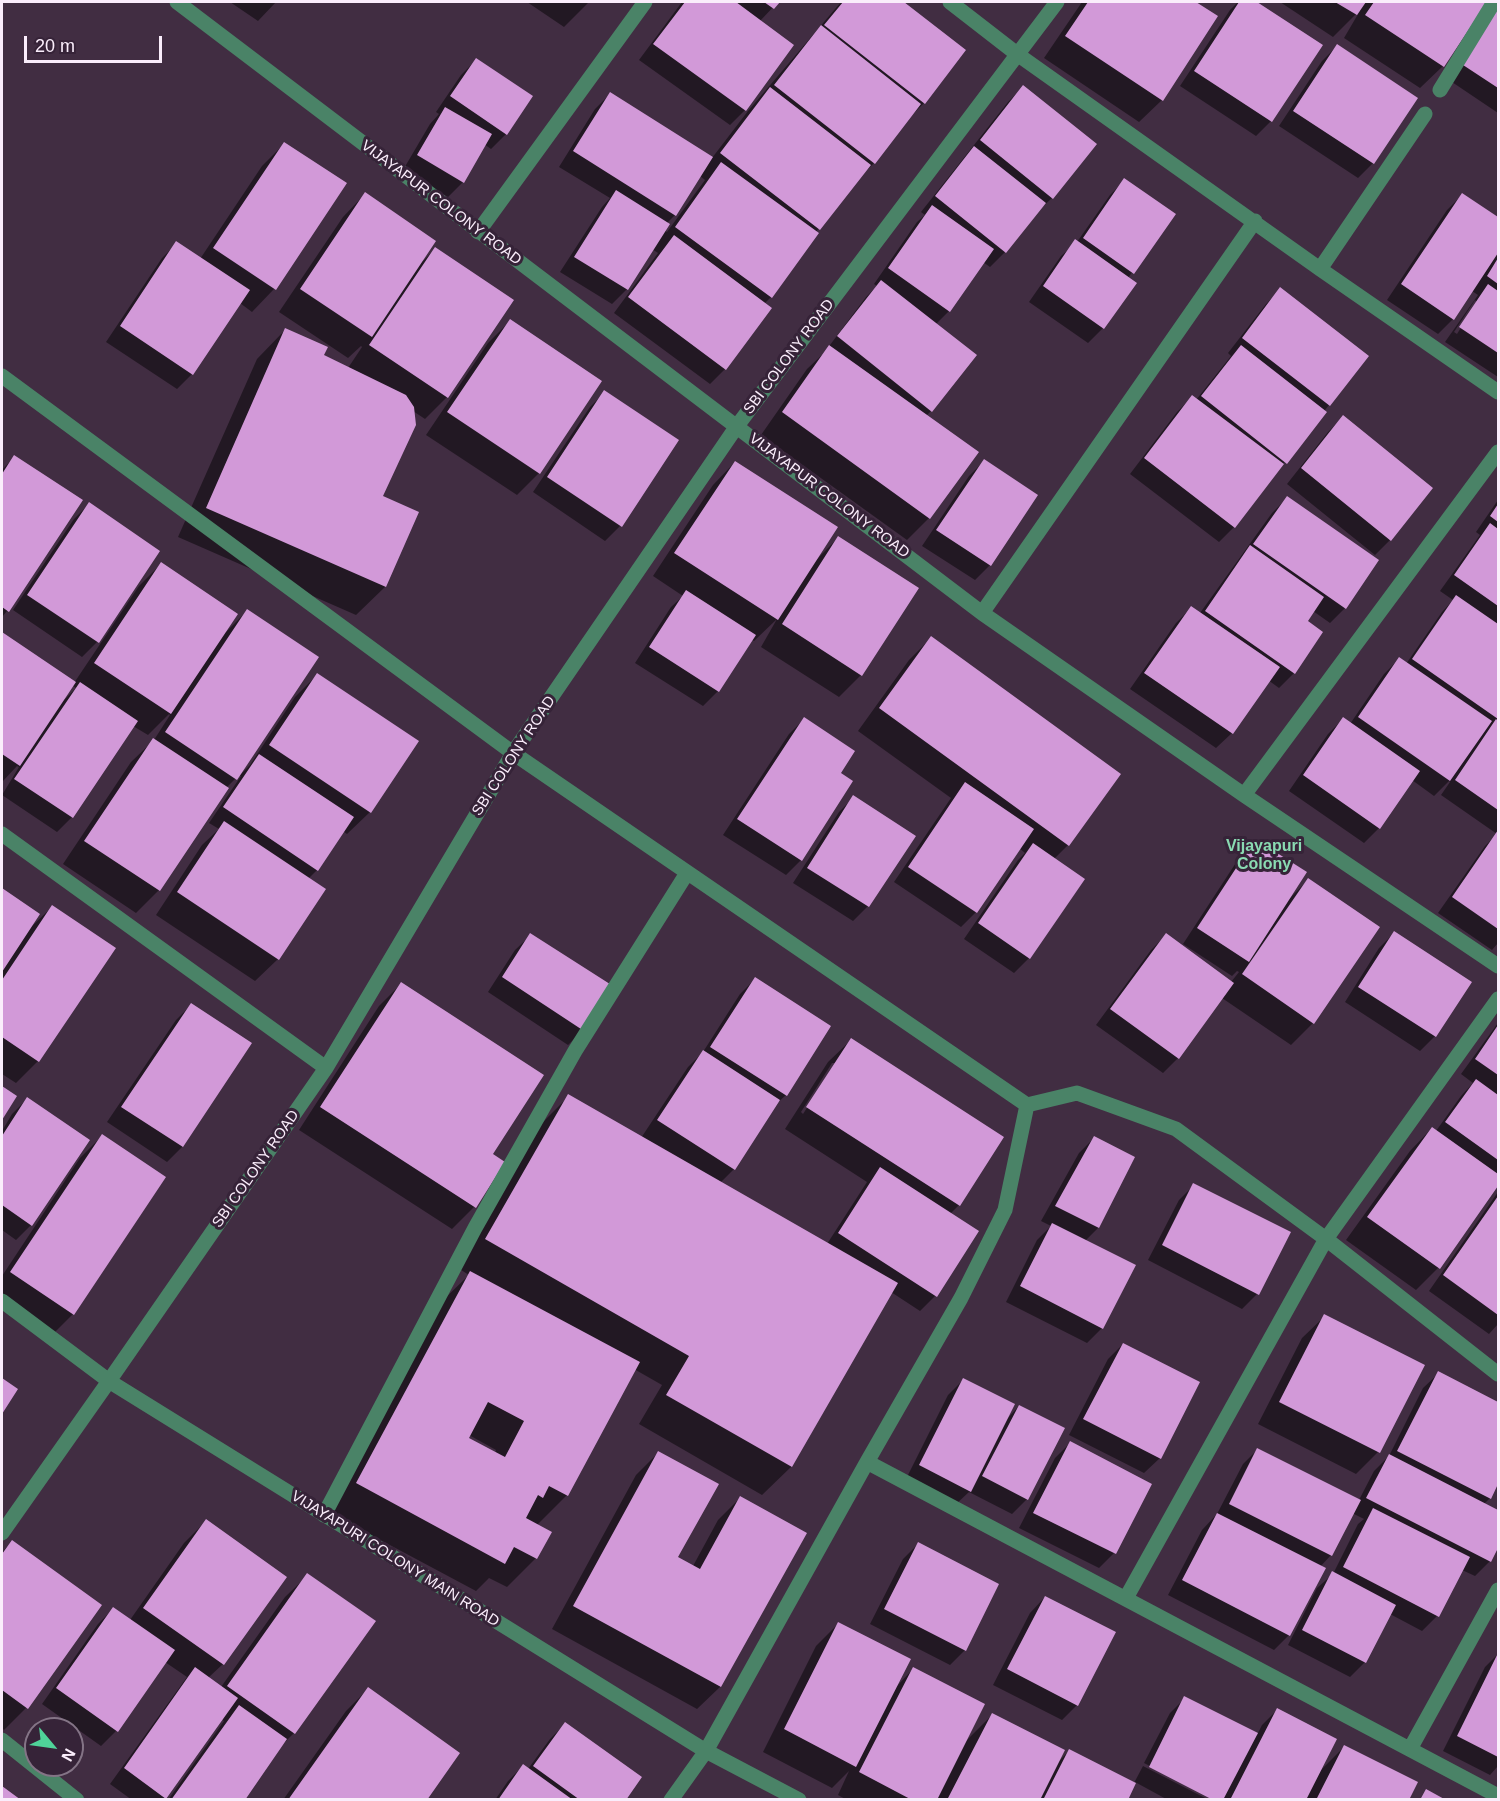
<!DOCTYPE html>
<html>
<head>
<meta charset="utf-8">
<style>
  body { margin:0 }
  #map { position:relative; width:1500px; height:1801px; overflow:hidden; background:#412d42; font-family:Helvetica,sans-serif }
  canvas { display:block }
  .frame { position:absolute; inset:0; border:3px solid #faedfb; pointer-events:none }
  .north { position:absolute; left:24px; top:1717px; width:60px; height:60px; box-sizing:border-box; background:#362338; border:2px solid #847486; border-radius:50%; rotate:119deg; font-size:16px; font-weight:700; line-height:24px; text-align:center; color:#faedfb }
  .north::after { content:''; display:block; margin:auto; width:21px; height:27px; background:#4fd399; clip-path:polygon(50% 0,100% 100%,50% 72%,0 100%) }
  .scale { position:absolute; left:24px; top:36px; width:138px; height:27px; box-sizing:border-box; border:3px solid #faedfb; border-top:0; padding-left:8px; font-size:18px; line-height:21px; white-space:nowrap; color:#faedfb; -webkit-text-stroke:4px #362338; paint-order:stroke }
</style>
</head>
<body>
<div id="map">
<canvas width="1500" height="1801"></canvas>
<div class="frame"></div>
<div class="north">N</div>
<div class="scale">20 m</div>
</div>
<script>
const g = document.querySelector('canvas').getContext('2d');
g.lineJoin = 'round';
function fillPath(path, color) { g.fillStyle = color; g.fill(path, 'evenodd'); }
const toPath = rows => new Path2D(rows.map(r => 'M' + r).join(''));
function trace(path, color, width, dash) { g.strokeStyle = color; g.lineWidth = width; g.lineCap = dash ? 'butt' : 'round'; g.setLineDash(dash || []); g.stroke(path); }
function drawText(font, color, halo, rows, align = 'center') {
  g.font = font + ' Helvetica,sans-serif'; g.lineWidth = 6; g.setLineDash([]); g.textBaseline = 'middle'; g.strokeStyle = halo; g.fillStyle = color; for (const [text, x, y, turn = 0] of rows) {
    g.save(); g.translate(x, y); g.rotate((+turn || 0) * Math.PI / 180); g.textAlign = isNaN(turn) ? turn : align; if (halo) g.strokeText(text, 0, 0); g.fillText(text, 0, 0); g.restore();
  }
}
const shadow = toPath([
  [230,2,276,2,258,21],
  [527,2,589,2,564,27],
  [682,2,778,2,760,21,792,45,745,110,730,125,639,60],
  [841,2,902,2,964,50,924,103,909,118,874,163,856,181,816,232,771,297,764,304,725,369,710,384,614,313,658,253,652,249,627,289,612,304,560,272,602,207,610,198,559,167,595,109,610,94,712,158,748,111],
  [700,176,705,180,667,232,664,230,667,223,675,215],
  [1082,2,1193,2,1216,17,1162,100,1139,122,1044,58],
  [1238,2,1255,2,1321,45,1271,121,1256,136,1180,86,1230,10],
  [1280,2,1485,2,1443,66,1420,88,1344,38,1361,9,1333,37],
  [1498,2,1498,113,1446,78],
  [1337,46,1373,163,1358,178,1279,126,1322,61],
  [476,60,506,134,491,149,484,144,463,182,448,197,403,170,430,124,439,114,436,112,461,75],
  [1023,87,1052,198,1037,212,1005,252,990,267,983,262,949,311,936,324,931,411,926,416,929,518,907,540,761,435,807,369,824,353,866,297,877,286,874,284,917,222,925,215,921,212,1008,102],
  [284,144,345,184,274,289,252,312,240,303,192,374,177,389,106,342,162,258,177,243,200,259,262,166],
  [1125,180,1174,215,1128,278,1103,328,1088,343,1029,302,1061,256,1077,242,1110,195],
  [365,194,423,261,435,249,447,397,425,419,413,411,381,497,417,513,385,587,356,615,178,537,257,359,285,330,322,356,348,368,362,347,361,346,348,358,279,312,343,217],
  [1462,195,1498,219,1498,377,1445,342,1478,295,1472,291,1453,319,1438,334,1387,300,1447,210],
  [1475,300,1477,302,1457,334,1454,332],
  [1281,289,1329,405,1234,527,1219,542,1130,474,1177,412,1192,397,1196,400,1231,356,1228,353,1266,304],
  [510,321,539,473,517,495,426,435,488,343],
  [605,392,620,526,605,541,533,492,590,407],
  [1343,417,1390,540,1375,555,1287,484,1328,432],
  [15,456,81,501,7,611,2,617,2,470],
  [984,461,1036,495,990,565,975,580,922,546,969,476],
  [735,462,816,560,838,538,861,675,839,697,761,647,777,619,754,641,752,640,718,691,703,706,635,663,671,607,683,596,653,576,713,485],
  [1287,498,1377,561,1345,608,1330,623,1313,611,1306,621,1294,673,1279,688,1268,680,1232,733,1216,748,1130,689,1176,623,1191,608,1200,613,1272,513],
  [1498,500,1498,943,1492,950,1438,913,1485,846,1497,834,1441,795,1450,782,1449,781,1434,796,1412,780,1379,828,1364,843,1289,791,1328,734,1343,719,1350,724,1384,674,1399,659,1406,664,1442,612,1453,600,1440,591,1480,535,1476,532],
  [89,504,97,642,82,657,13,610,74,519],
  [161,564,226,632,247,611,240,775,250,765,295,697,317,675,370,812,347,834,343,831,317,870,308,879,278,959,255,981,156,915,202,845,219,829,209,823,241,776,239,775,226,788,159,890,136,913,63,864,131,762,154,740,170,715,169,714,148,735,133,726,72,817,57,832,2,795,19,767,17,766,3,781,2,779,2,634,74,683,139,586],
  [72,685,76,688,65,699,64,698],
  [931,638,1119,774,1068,845,1054,859,1029,958,1014,973,964,939,1018,860,1025,853,1019,848,976,912,961,927,894,882,951,798,858,731,909,660],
  [804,719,839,774,801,860,786,875,723,835,789,734],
  [854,797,914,836,868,906,853,921,793,883,839,812],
  [1256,840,1290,898,1308,880,1313,1023,1291,1045,1222,998,1178,1058,1163,1073,1096,1025,1151,950,1166,935,1231,982,1239,972,1237,971,1232,976,1183,944,1241,855],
  [2,890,38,915,32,926,52,907,38,1061,16,1083,2,1074],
  [1394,933,1435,1036,1420,1051,1345,1002,1379,948],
  [531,935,583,1030,568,1045,488,992,515,950],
  [755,979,786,1095,774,1106,734,1169,720,1183,827,1244,867,1182,785,1129,828,1062,851,1040,959,1205,950,1214,935,1296,920,1311,891,1292,791,1467,762,1495,639,1424,662,1385,634,1369,567,1495,537,1525,550,1532,536,1558,507,1587,489,1578,476,1591,328,1512,442,1301,469,1275,458,1268,540,1125,569,1096,641,1138,688,1067,703,1052,740,994],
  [832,1063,836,1063,803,1114,801,1112],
  [469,1435,496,1450,495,1454,467,1439],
  [401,984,491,1155,474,1207,452,1229,299,1130,379,1006],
  [191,1005,250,1044,182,1147,167,1162,107,1122,176,1020],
  [1498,1023,1498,1185,1438,1268,1416,1290,1346,1240,1410,1151,1432,1128,1436,1131,1461,1096,1473,1083,1461,1074],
  [27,1099,31,1225,16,1240,2,1230,2,1131,12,1114],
  [102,1136,73,1314,51,1336,2,1303,2,1276,80,1158],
  [1094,1138,1133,1158,1098,1228,1085,1241,1102,1328,1087,1343,1006,1302,1037,1240,1051,1226,1041,1221,1079,1153],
  [1194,1185,1257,1294,1242,1309,1148,1260,1179,1200],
  [1498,1192,1498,1324,1489,1334,1429,1291],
  [1325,1316,1378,1452,1356,1474,1258,1424,1302,1338],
  [1123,1344,1160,1458,1144,1473,1069,1435,1108,1359],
  [1439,1373,1498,1403,1498,1481,1490,1498,1484,1504,1498,1511,1498,1544,1490,1561,1475,1576,1462,1570,1437,1616,1422,1631,1390,1614,1365,1662,1350,1677,1288,1645,1317,1588,1333,1574,1358,1524,1364,1519,1352,1513,1331,1555,1320,1567,1289,1635,1274,1650,1168,1595,1202,1530,1217,1514,1243,1464,1258,1449,1359,1500,1374,1471,1389,1456,1423,1388],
  [963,1380,1006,1420,1019,1406,1027,1499,1012,1514,969,1492,954,1506,905,1481,948,1395],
  [1070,1443,1150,1484,1114,1553,1099,1568,1019,1528,1055,1458],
  [658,1453,676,1558,693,1566,718,1520,740,1498,805,1533,720,1687,697,1709,552,1629,636,1475],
  [206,1521,285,1577,223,1664,208,1678,221,1687,285,1597,308,1575,374,1621,294,1733,278,1749,243,1800,168,1800,224,1721,221,1719,163,1800,132,1800,110,1784,187,1677,165,1662,116,1731,101,1746,42,1704,98,1624,113,1609,130,1620,184,1543],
  [12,1542,100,1605,26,1708,4,1730,2,1728,2,1552],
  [918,1544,965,1650,950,1665,870,1624,903,1559],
  [1045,1597,1077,1705,1062,1720,993,1685,1030,1613],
  [838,1624,897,1686,913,1669,966,1741,992,1715,1058,1762,1069,1751,1134,1783,1143,1766,1209,1800,1168,1800,1135,1782,1126,1800,847,1800,838,1795,849,1771,832,1788,763,1752,816,1646],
  [1498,1654,1498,1766,1490,1775,1443,1751,1485,1667],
  [368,1689,425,1800,283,1800,346,1711],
  [1185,1698,1257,1735,1262,1725,1277,1710,1319,1772,1344,1747,1408,1800,1216,1800,1144,1763,1170,1713],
  [565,1724,625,1800,495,1800,508,1781,523,1766,528,1769,550,1739]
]);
const building = toPath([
  [685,2,736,2,794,45,746,111,653,44],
  [764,2,780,2,774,9],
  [843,2,904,2,966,50,925,104,824,25],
  [1088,2,1196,2,1218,16,1163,101,1065,36],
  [1239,2,1257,2,1323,45,1272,122,1194,71],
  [1335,2,1366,2,1357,15],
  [1374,2,1487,2,1444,67,1365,15],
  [1498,5,1498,88,1460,63],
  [821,25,921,104,875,164,774,85],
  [1337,44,1418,98,1374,164,1293,111],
  [476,58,533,96,507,135,450,96],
  [1023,85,1097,144,1053,199,980,140],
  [770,87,871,165,820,230,720,153],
  [610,92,713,157,676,216,573,151],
  [445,107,492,134,464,183,417,155],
  [284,142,347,183,276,290,213,248],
  [974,146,1046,203,1006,253,935,196],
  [721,162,819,233,772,298,675,227],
  [1124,178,1176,214,1134,274,1083,238],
  [616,190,670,224,628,290,574,257],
  [365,192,436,241,372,337,300,289],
  [1462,193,1498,217,1498,253,1454,320,1401,284],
  [932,205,994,249,950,312,888,268],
  [674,235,772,308,726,370,628,297],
  [1075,239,1137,283,1104,329,1043,286],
  [176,241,250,290,193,375,120,326],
  [435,247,514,300,448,398,369,345],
  [1498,258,1498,284,1487,276],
  [881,280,977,355,932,412,837,336],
  [1488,284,1498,291,1498,353,1459,327],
  [1280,287,1369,356,1330,406,1242,338],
  [510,319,602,381,540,474,447,412],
  [285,328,328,347,324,355,406,395,414,407,416,425,383,496,419,512,386,587,206,508],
  [829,345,979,452,930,519,782,412],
  [1241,345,1327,412,1287,464,1201,396],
  [604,390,679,440,622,527,547,477],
  [1192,395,1284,464,1235,528,1144,458],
  [1343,415,1433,488,1391,541,1301,468],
  [14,455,83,500,9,612,2,607,2,474],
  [984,459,1038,495,991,566,936,530],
  [735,461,838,527,778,620,674,553],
  [1287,496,1379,560,1346,609,1253,544],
  [89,502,160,551,99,643,27,595],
  [1498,504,1498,522,1490,516],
  [1490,523,1498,529,1498,606,1454,575],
  [838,536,919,588,862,676,782,624],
  [1250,545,1324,597,1308,621,1323,632,1295,674,1205,611],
  [161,562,238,614,171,714,94,663],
  [686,590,756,635,719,692,649,647],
  [1456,595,1498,624,1498,719,1412,659],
  [1191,606,1280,667,1233,734,1144,673],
  [247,609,319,657,237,780,165,732],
  [2,632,76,682,20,766,2,754],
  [931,636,1121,774,1069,846,879,708],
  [1399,657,1492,721,1450,781,1358,717],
  [317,673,419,741,371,813,269,745],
  [80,682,138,721,73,818,14,779],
  [804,717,855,751,841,773,853,781,802,861,737,819],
  [1343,717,1420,771,1380,829,1303,775],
  [1496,719,1498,721,1498,810,1455,780],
  [153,738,229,788,160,891,84,841],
  [259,754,354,817,318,871,223,807],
  [965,782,1034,829,977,913,908,867],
  [853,795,916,836,869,907,807,868],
  [224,821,326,889,279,960,177,892],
  [1498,830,1498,929,1452,897],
  [1255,839,1307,872,1249,962,1197,928],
  [1033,843,1085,879,1030,959,978,923],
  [1308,878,1380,927,1314,1024,1242,974],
  [2,888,40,914,2,972],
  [52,905,116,948,39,1062,2,1037,2,980],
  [1394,931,1472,982,1436,1037,1358,987],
  [530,933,613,986,584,1031,502,977],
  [1166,933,1234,983,1179,1059,1110,1009],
  [755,977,831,1026,787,1096,710,1047],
  [401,982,544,1075,493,1154,505,1162,476,1208,320,1107],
  [191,1003,252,1043,183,1147,121,1107],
  [1498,1025,1498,1075,1475,1059],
  [851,1038,1004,1137,960,1206,806,1107],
  [703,1050,780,1100,735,1170,657,1120],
  [1476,1079,1498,1095,1498,1160,1445,1122],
  [2,1086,17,1096,2,1120],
  [568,1094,898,1283,792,1467,666,1395,689,1356,485,1239],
  [27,1097,90,1140,32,1226,2,1205,2,1136],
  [1432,1127,1498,1174,1498,1186,1440,1269,1367,1217],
  [102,1134,166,1177,74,1315,10,1272],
  [1094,1136,1135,1157,1099,1228,1055,1206],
  [880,1167,979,1231,937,1297,838,1233],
  [1193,1183,1291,1232,1259,1295,1162,1245],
  [1498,1196,1498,1315,1443,1275],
  [1052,1223,1136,1265,1103,1329,1020,1286],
  [470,1271,640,1362,568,1496,549,1486,543,1498,538,1495,526,1518,552,1532,537,1559,514,1547,505,1564,356,1483],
  [488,1402,524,1421,505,1457,469,1438],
  [1324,1314,1425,1365,1380,1453,1279,1402],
  [1123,1343,1200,1382,1161,1459,1083,1419],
  [1438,1371,1498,1402,1498,1484,1491,1499,1397,1451],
  [2,1378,18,1389,2,1414],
  [963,1378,1015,1404,971,1492,919,1465],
  [1019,1405,1065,1428,1028,1500,982,1476],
  [1070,1441,1152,1484,1116,1554,1033,1513],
  [1257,1448,1361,1500,1332,1556,1229,1504],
  [658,1451,719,1484,678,1557,700,1569,740,1496,807,1533,721,1687,573,1606],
  [1389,1454,1498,1510,1498,1548,1491,1562,1366,1498],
  [1373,1508,1470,1557,1439,1617,1343,1567],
  [1217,1513,1326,1568,1290,1636,1182,1580],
  [206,1519,287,1577,224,1665,143,1608],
  [12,1540,102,1605,28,1709,2,1690,2,1554],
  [918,1542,999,1584,966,1651,884,1609],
  [1332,1571,1396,1605,1366,1663,1302,1630],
  [307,1573,376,1621,295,1734,227,1686],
  [1045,1596,1116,1632,1078,1706,1007,1669],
  [113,1607,175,1650,118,1732,56,1688],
  [838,1622,911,1659,856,1767,784,1729],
  [1498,1653,1498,1757,1457,1736],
  [195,1667,238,1698,166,1799,124,1768],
  [913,1667,985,1704,937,1800,912,1800,859,1772],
  [368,1687,460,1753,427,1800,288,1800],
  [1184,1696,1258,1733,1223,1800,1213,1800,1149,1767],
  [239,1705,287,1739,245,1800,171,1800],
  [1277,1708,1337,1739,1306,1800,1230,1800],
  [992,1713,1065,1750,1040,1800,947,1800],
  [565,1722,642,1777,626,1800,580,1800,533,1766],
  [1344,1745,1418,1782,1409,1800,1316,1800],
  [1069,1749,1136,1783,1128,1800,1043,1800],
  [523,1764,573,1800,498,1800],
  [2,1786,21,1800,2,1800],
  [1426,1789,1446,1800,1420,1800]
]);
const minor = toPath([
  [177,2,982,613,1244,795,1498,966],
  [950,2,1017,54,1320,269,1498,392],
  [1440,90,1494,2],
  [478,232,645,2],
  [1320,269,1425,114],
  [2,376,513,753,1027,1105],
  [982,613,1255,221],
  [1244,795,1498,452],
  [2,834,326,1068],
  [2,1301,109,1381,706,1751,799,1800],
  [867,1462,1498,1796],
  [324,1515,475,1228,575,1051,687,873],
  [2,1533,109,1381,326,1068,513,753,737,426,1057,2],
  [1126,1598,1326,1239,1498,999],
  [2,1740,77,1800],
  [1410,1749,1498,1590],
  [671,1800,706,1751,867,1462,961,1298,1005,1210,1027,1105,1077,1093,1176,1129,1326,1239,1498,1374]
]);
const streetNames = [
  ["VIJAYAPUR COLONY ROAD",441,203,37],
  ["SBI COLONY ROAD",789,357,-53],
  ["VIJAYAPUR COLONY ROAD",829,496,37],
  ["SBI COLONY ROAD",514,756,-57],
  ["SBI COLONY ROAD",256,1169,-55],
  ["VIJAYAPURI COLONY MAIN ROAD",395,1559,32]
];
const neighbourhoodNames = [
  ["Vijayapuri",1264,847],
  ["Colony",1264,865]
];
fillPath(shadow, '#0007');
fillPath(building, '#d299d8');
trace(minor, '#4a8367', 15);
drawText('15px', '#faedfb', '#362338', streetNames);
drawText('bold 16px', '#8adbb2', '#362338', neighbourhoodNames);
</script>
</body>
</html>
